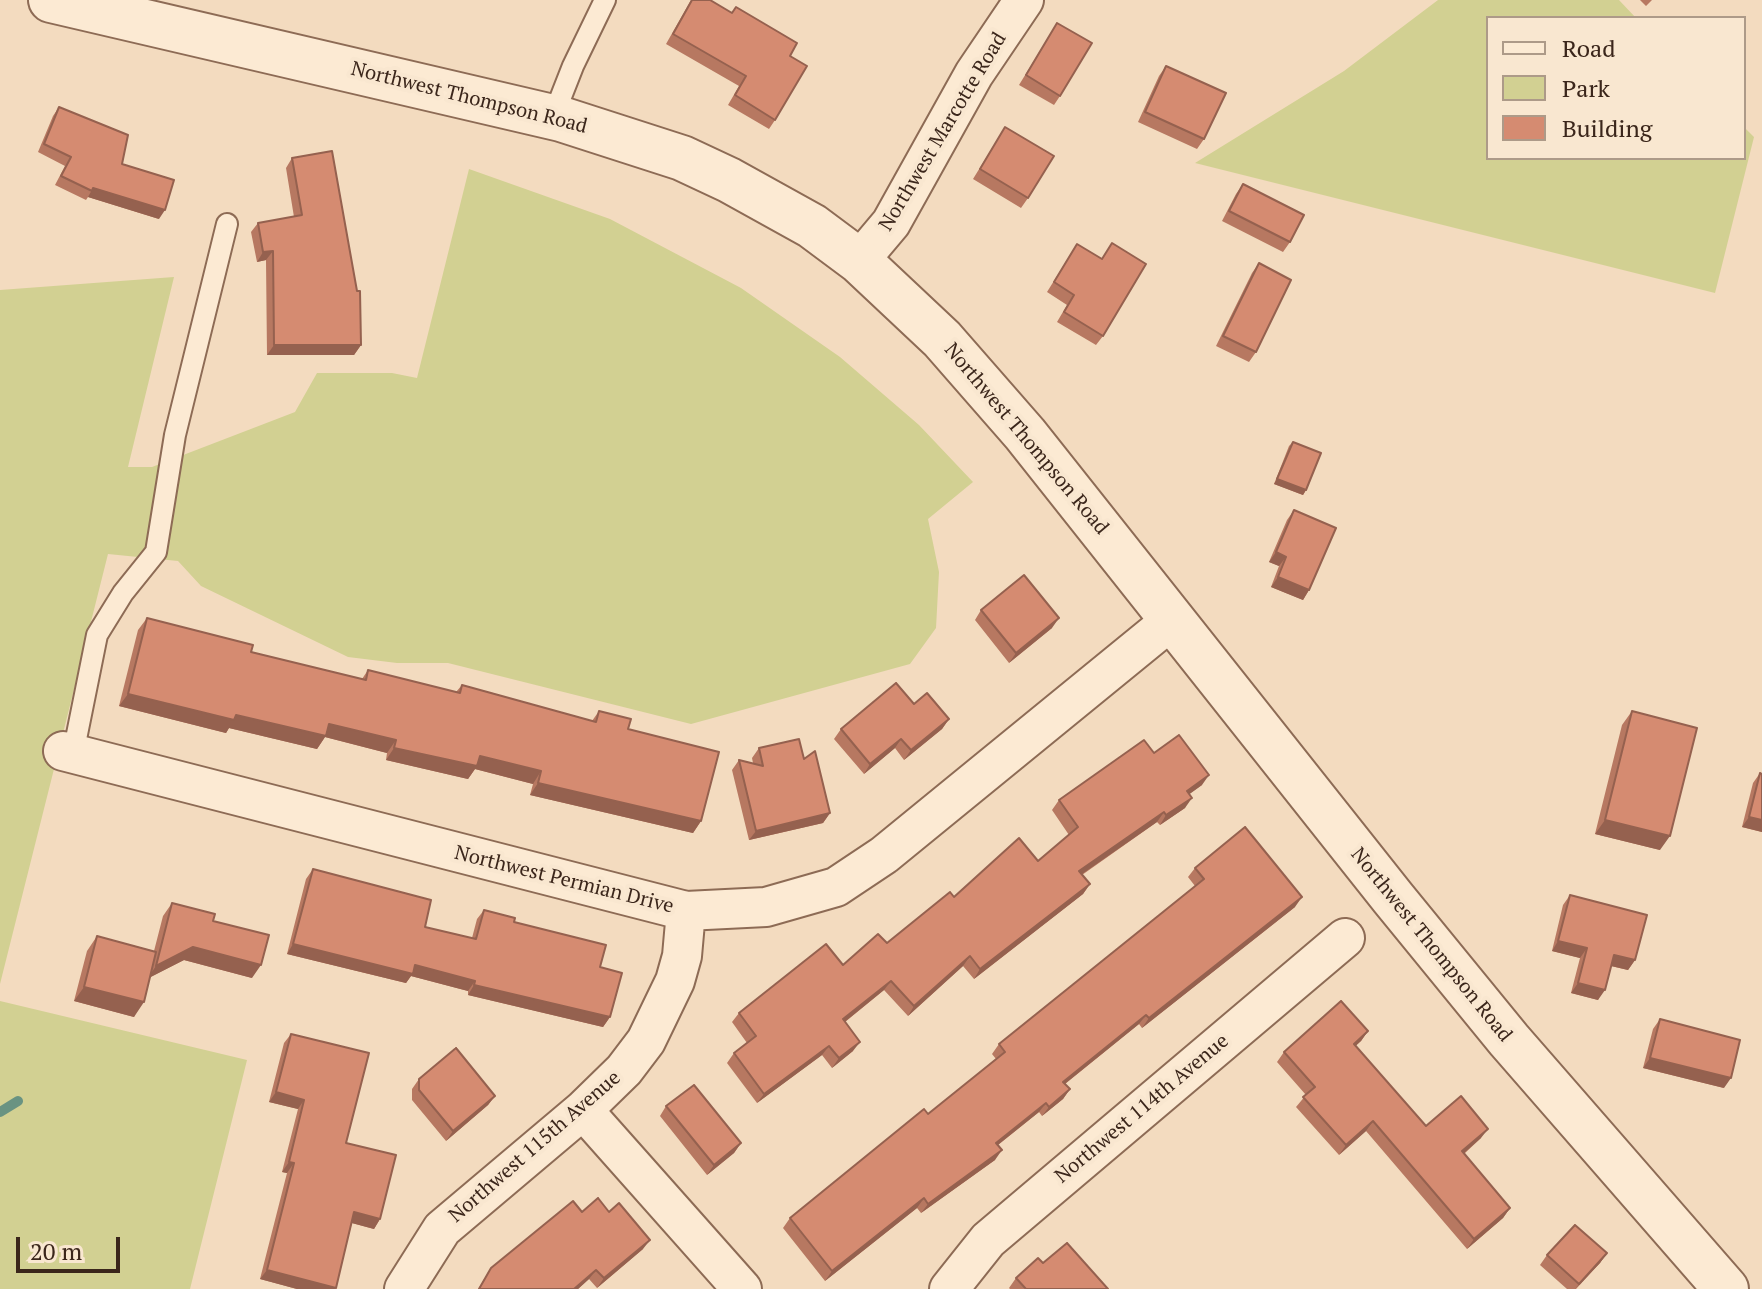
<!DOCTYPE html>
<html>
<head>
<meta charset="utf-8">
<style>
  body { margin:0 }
  #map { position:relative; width:1762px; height:1289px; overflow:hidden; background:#f3dbbf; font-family:"PT Serif",serif }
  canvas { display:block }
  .legend { position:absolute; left:1486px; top:16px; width:260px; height:144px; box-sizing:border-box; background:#f9e7d0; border:2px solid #ad9a88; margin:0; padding:10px 14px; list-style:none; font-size:24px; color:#3b261b }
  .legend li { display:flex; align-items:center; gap:16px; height:40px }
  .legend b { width:40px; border:2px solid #ad9a88 }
  .scale { position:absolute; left:16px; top:1237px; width:104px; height:36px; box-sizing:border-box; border:4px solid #3b261b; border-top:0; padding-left:10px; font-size:24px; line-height:28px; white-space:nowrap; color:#3b261b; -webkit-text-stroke:6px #f9e7d0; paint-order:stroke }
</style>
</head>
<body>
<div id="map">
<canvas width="1762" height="1289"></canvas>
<ul class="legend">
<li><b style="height:10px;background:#fcead3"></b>Road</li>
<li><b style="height:22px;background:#d2d092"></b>Park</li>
<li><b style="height:22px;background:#d58b71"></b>Building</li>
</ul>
<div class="scale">20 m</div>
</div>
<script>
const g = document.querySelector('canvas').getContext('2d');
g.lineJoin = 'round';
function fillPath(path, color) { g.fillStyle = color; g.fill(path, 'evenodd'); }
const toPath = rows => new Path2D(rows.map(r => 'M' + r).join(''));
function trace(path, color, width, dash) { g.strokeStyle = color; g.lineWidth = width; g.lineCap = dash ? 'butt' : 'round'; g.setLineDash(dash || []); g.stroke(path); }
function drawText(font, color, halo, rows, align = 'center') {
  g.font = font + ' "PT Serif",serif'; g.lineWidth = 8; g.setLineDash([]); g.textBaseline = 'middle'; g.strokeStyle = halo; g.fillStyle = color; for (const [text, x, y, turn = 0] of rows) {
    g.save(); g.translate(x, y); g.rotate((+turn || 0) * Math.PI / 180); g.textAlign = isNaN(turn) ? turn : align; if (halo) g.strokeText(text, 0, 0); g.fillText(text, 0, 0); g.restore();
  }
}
const green = toPath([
  [1438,0,1619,0,1636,18,1488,18,1488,158,1744,158,1744,127,1754,137,1715,293,1195,163,1344,71],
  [469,169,610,219,741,288,840,357,919,425,973,482,928,519,939,572,936,628,910,664,691,724,448,663,397,663,348,657,201,586,178,561,108,554,0,984,0,290,174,277,128,467,152,467,295,412,317,373,392,373,417,378],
  [0,1001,247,1060,190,1289,0,1289]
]);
const stream = toPath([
  [0,1112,18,1101]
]);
const service = toPath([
  [553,117,573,66,605,0],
  [73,754,97,635,123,593,156,552,175,435,227,224]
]);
const minor = toPath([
  [859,261,891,223,974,74,1024,0],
  [63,751,686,911,766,907,836,887,884,855,1173,619],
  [583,1110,742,1289],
  [404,1289,442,1229,583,1110,624,1070,646,1041,675,981,682,956,686,911],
  [949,1289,988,1240,1345,938]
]);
const tertiary = toPath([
  [51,0,561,119,682,158,729,180,812,226,859,261,942,339,1025,434,1393,898,1509,1040,1726,1289]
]);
const wall = toPath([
  [691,0,710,0,790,56,775,120,769,129,728,105,739,86,666,44],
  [1640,0,1652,0,1646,6],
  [1057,23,1060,96,1054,105,1019,85],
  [1166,66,1204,139,1197,149,1138,122,1159,76],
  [59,107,122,164,159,219,88,197,86,200,55,185,65,166,38,152,53,116],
  [1005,127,1028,198,1021,208,973,179],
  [292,158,361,345,354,355,267,355,266,260,257,262,251,232,258,223,294,217,286,168],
  [1243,184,1290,242,1283,252,1222,221,1236,194],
  [1112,243,1103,336,1096,345,1057,322,1067,305,1047,292,1077,244,1102,259],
  [1259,263,1256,352,1249,362,1216,346,1252,273],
  [1293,442,1306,490,1303,495,1274,484,1289,446],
  [1294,510,1309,590,1303,600,1271,587,1279,566,1269,562,1287,520],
  [981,610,1052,628,1009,663,975,620],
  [147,618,251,652,362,679,368,670,456,692,462,685,592,721,599,711,628,729,701,821,693,833,530,795,533,784,475,769,468,779,386,760,387,753,325,737,317,749,229,728,226,733,119,706,138,630],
  [914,704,949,719,942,729,904,760,895,748,864,774,834,739,841,729],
  [1632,711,1660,850,1595,834,1622,725],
  [759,748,804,759,830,813,823,823,749,840,732,770,739,760,753,763,752,758],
  [1154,753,1202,785,1189,794,1185,808,1160,825,1157,822,1082,875,1090,884,1083,894,974,979,963,966,908,1016,884,990,845,1022,853,1051,832,1068,822,1055,757,1103,727,1063,734,1053,747,1043,732,1022,739,1013,843,965,887,943,954,897,1038,861,1069,835,1052,810,1059,800],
  [1760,773,1762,774,1762,832,1742,827,1753,783],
  [1195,868,1295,907,1142,1028,1139,1024,1065,1084,1070,1089,1063,1099,1042,1116,1039,1112,998,1145,995,1160,921,1213,917,1208,825,1281,783,1228,790,1218,928,1114,996,1059,992,1054,999,1044,1195,886,1188,877],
  [313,869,425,927,472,938,477,919,484,910,514,922,600,967,610,1017,603,1027,468,995,468,991,411,976,406,983,287,954,306,879],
  [1570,895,1635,960,1628,970,1611,966,1598,1000,1571,993,1580,958,1552,951,1563,905],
  [172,903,213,921,252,978,184,960,150,977,134,1017,74,1001,87,951,97,936,154,951,163,916],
  [1660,1019,1724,1088,1643,1068,1653,1029],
  [1368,1031,1361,1041,1355,1046,1426,1126,1481,1138,1464,1154,1510,1208,1503,1218,1467,1249,1366,1131,1339,1155,1296,1107,1306,1095,1277,1062,1284,1052],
  [291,1034,346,1143,380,1219,374,1229,352,1223,335,1289,297,1289,260,1279,287,1173,282,1172,298,1109,269,1102,284,1043],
  [419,1079,495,1096,488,1105,446,1141,412,1100,412,1089],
  [666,1106,741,1143,734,1153,707,1175,660,1116],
  [582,1212,609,1212,643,1249,597,1288,589,1279,578,1289,478,1289,491,1268],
  [1607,1253,1600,1263,1576,1289,1567,1289,1540,1265,1547,1255],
  [1043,1263,1108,1289,1010,1289,1009,1288,1016,1278]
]);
const shadedWall = toPath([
  [93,188,165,210,159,219,88,197],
  [273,251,266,260,257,262,263,252],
  [274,345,361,345,354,355,267,355],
  [1277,479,1306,490,1303,495,1274,484],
  [1276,552,1286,557,1279,566,1269,562],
  [1278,577,1309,590,1303,600,1271,587],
  [1059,618,1052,628,1009,663,1016,653],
  [128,694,236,715,329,724,396,740,387,753,325,737,317,749,229,728,226,733,119,706],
  [949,719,942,729,904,760,911,750],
  [901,739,895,748,864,774,870,764],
  [394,748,480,756,541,771,533,784,475,769,468,779,386,760],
  [1209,775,1202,785,1180,801,1187,791],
  [538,783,701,821,693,833,530,795],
  [1192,798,1185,808,1160,825,1166,815],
  [1164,812,1157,822,1072,881,1079,871],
  [830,813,823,823,749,840,756,831],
  [1749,817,1762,820,1762,832,1742,827],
  [1605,820,1670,836,1660,850,1595,834],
  [1090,884,1083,894,974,979,980,969],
  [1302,897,1295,907,1142,1028,1149,1018],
  [1558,941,1587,948,1580,958,1552,951],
  [293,944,415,965,475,981,468,991,411,976,406,983,287,954],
  [193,947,261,965,252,978,184,960,147,979,156,966],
  [1614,955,1635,960,1628,970,1607,965],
  [970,956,963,966,908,1016,914,1006],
  [891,981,884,990,836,1029,843,1019],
  [1578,983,1605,990,1598,1000,1571,993],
  [474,985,610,1017,603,1027,468,995],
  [84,987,144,1002,134,1017,74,1001],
  [1146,1015,1139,1024,1056,1091,1063,1082],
  [1368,1031,1361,1041,1347,1054,1354,1044],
  [860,1042,853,1051,832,1068,839,1058],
  [829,1046,822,1055,757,1103,764,1094],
  [1650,1058,1731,1078,1724,1088,1643,1068],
  [1070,1089,1063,1099,1042,1116,1049,1107],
  [276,1092,304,1100,298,1109,269,1102],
  [495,1096,488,1105,446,1141,453,1131],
  [1046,1103,1039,1112,989,1152,996,1143],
  [1373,1121,1366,1131,1339,1155,1346,1145],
  [1488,1129,1481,1138,1455,1161,1462,1151],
  [741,1143,734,1153,707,1175,714,1165],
  [1002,1150,995,1160,921,1213,928,1204],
  [289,1162,294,1163,287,1173,282,1172],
  [924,1198,917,1208,825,1281,832,1271],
  [1510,1208,1503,1218,1467,1249,1474,1239],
  [354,1212,380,1219,374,1229,348,1222],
  [650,1240,643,1249,597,1288,604,1278],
  [1607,1253,1600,1263,1575,1289,1579,1284],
  [267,1270,336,1288,335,1289,297,1289,260,1279],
  [596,1270,589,1279,578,1289,574,1289]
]);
const building = toPath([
  [692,0,710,0,732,13,736,7,797,43,790,56,807,66,775,120,735,95,746,76,673,34,692,0],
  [1057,23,1092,43,1060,96,1026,75,1057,23],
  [1166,66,1226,93,1204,139,1145,112,1166,66],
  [59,107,128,135,122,164,174,180,165,210,93,188,92,191,61,176,71,157,44,144,59,107],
  [1005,127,1054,156,1028,198,980,169,1005,127],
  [332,151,357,291,360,291,361,345,274,345,273,251,263,252,258,223,302,215,292,158,332,151],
  [1243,184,1304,215,1290,242,1229,211,1243,184],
  [1112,243,1146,264,1103,336,1064,312,1074,295,1054,282,1077,244,1102,259,1112,243],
  [1259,263,1291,280,1256,352,1223,336,1259,263],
  [1293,442,1321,453,1306,490,1277,479,1293,442],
  [1294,510,1336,528,1309,590,1278,577,1286,557,1276,552,1294,510],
  [1024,575,1059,618,1016,653,981,610,1024,575],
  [147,618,253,645,251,652,366,680,368,670,460,693,462,685,596,722,599,711,631,719,628,729,719,752,701,821,538,783,541,771,480,756,477,766,394,748,396,740,329,724,326,736,236,715,234,720,128,694,147,618],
  [896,683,914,704,927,693,949,719,911,750,901,739,870,764,841,729,896,683],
  [1632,711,1697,728,1670,836,1605,820,1632,711],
  [1179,735,1209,775,1187,791,1192,798,1166,815,1164,812,1079,871,1090,884,980,969,970,956,914,1006,891,981,843,1019,860,1042,839,1058,829,1046,764,1094,734,1053,756,1036,739,1013,826,944,843,965,878,934,887,943,950,892,954,897,1019,838,1038,861,1078,827,1059,800,1144,740,1154,753,1179,735],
  [799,739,804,759,815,751,830,813,756,831,739,760,763,766,759,748,799,739],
  [1760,773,1762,774,1762,820,1749,817,1760,773],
  [1245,827,1302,897,1149,1018,1146,1015,1063,1082,1070,1089,1049,1107,1046,1103,996,1143,1002,1150,928,1204,924,1198,832,1271,790,1218,924,1109,928,1114,1005,1052,999,1044,1204,879,1195,868,1245,827],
  [313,869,431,900,425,927,476,939,484,910,515,918,514,922,606,945,600,967,622,973,610,1017,474,985,475,981,415,965,413,974,293,944,313,869],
  [1570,895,1647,915,1635,960,1614,955,1605,990,1578,983,1587,948,1558,941,1570,895],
  [172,903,215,914,213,921,269,935,261,965,193,947,156,966,172,903],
  [97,936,156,952,144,1002,84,987,97,936],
  [1341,1001,1368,1031,1354,1044,1426,1126,1461,1096,1488,1129,1462,1151,1510,1208,1474,1239,1373,1121,1346,1145,1303,1097,1315,1087,1284,1052,1341,1001],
  [1660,1019,1740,1040,1731,1078,1650,1058,1660,1019],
  [291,1034,369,1053,346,1143,396,1155,380,1219,354,1212,336,1288,267,1270,294,1163,289,1162,304,1100,276,1092,291,1034],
  [456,1048,495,1096,453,1131,419,1090,419,1079,456,1048],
  [694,1085,741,1143,714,1165,666,1106,694,1085],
  [598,1198,609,1212,619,1203,650,1240,604,1278,596,1270,574,1289,479,1289,491,1268,573,1201,582,1212,598,1198],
  [1575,1225,1607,1253,1579,1284,1547,1255,1575,1225],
  [1067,1243,1108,1289,1026,1289,1016,1278,1038,1258,1043,1263,1067,1243]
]);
const streetNames = [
  ["Northwest Thompson Road",469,98,14],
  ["Northwest Marcotte Road",943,132,-59],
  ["Northwest Thompson Road",1026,439,50],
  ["Northwest Permian Drive",564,880,14],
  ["Northwest Thompson Road",1431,945,51],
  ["Northwest 114th Avenue",1142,1109,-40],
  ["Northwest 115th Avenue",535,1147,-41]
];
fillPath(green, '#d2d092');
trace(stream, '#699382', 10);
trace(service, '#8d6b55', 24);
trace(minor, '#8d6b55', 42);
trace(tertiary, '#8d6b55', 48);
trace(service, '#fcead3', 20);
trace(minor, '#fcead3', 38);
trace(tertiary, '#fcead3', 44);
fillPath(wall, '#b77861');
fillPath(shadedWall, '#95614f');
fillPath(building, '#d58b71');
trace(building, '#95614f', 2);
drawText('20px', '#3b261b', '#f9e7d0', streetNames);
</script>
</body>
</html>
